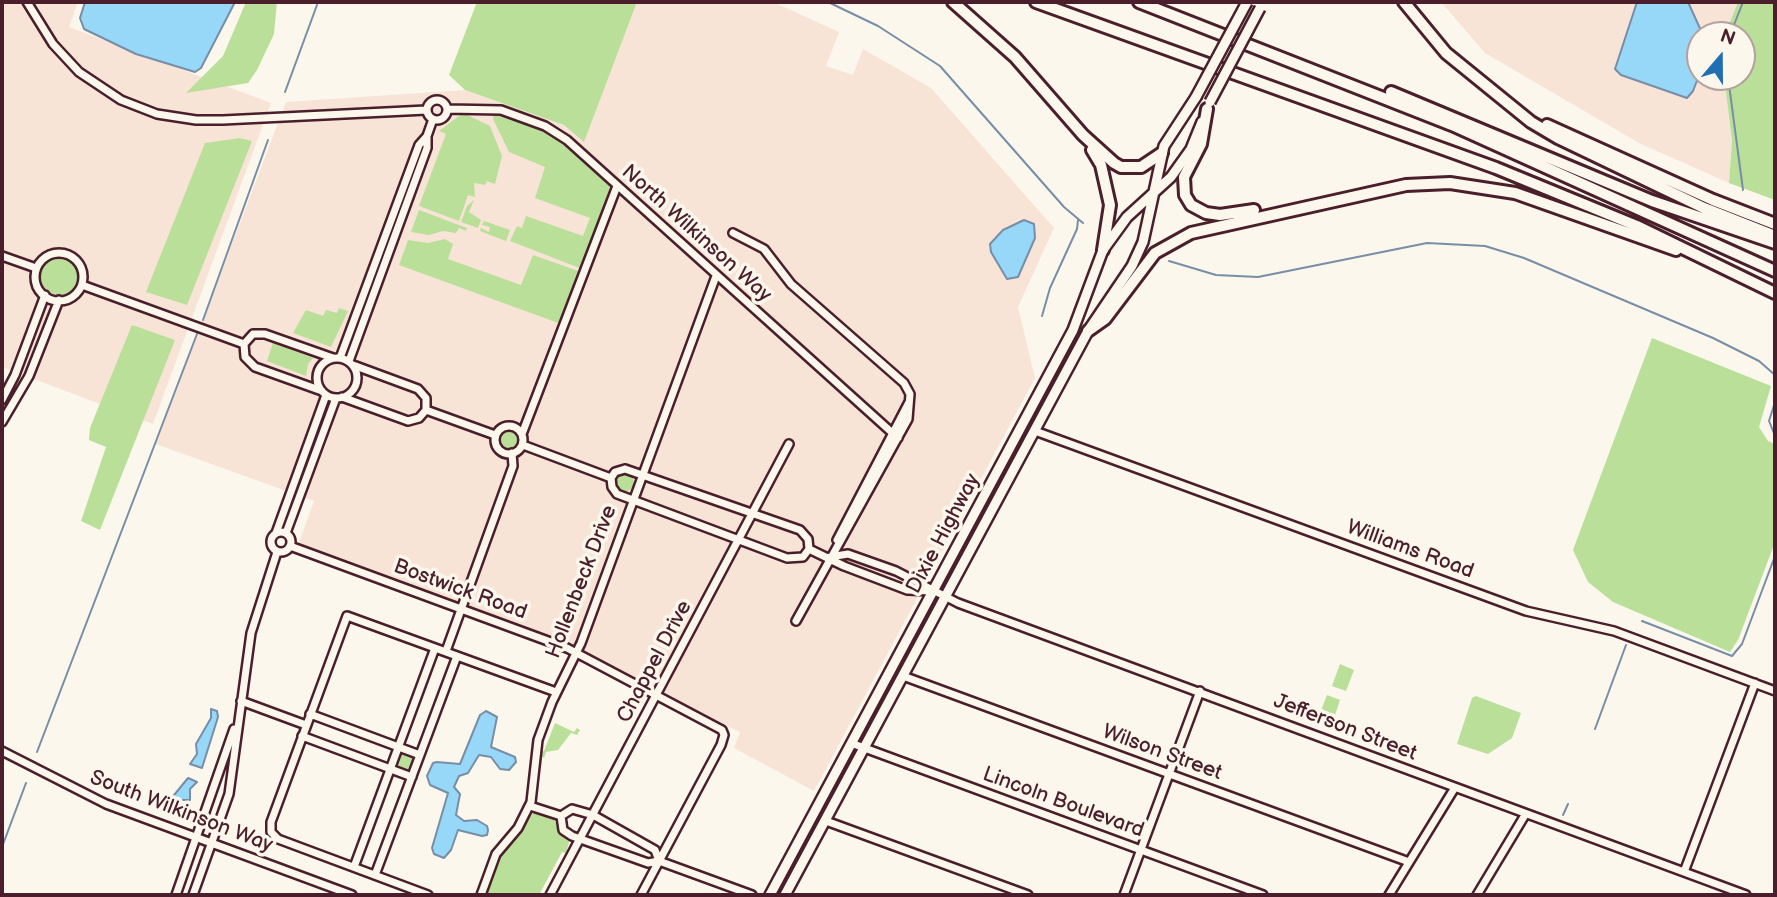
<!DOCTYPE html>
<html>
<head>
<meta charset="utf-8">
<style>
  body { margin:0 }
  #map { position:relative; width:1777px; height:897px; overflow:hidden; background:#fbf7ec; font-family:"Balsamiq Sans",sans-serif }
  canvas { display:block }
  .frame { position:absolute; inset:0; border:4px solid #4a1f2b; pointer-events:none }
  .north { position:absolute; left:1686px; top:21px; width:70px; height:70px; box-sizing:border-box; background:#fbf7ec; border:2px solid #b4a19f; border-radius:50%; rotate:20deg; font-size:19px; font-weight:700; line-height:28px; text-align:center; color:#4a1f2b }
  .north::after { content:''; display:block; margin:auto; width:24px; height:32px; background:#1f6fb2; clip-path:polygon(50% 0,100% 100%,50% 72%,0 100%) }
</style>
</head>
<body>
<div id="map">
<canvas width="1777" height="897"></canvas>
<div class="frame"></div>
<div class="north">N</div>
</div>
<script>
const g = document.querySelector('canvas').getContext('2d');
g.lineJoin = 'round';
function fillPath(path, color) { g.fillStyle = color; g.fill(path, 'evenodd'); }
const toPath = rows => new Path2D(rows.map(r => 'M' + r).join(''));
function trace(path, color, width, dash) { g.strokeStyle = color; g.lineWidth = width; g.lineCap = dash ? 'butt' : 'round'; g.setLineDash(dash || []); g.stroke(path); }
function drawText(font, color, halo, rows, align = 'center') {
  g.font = font + ' "Balsamiq Sans",sans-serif'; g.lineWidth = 7; g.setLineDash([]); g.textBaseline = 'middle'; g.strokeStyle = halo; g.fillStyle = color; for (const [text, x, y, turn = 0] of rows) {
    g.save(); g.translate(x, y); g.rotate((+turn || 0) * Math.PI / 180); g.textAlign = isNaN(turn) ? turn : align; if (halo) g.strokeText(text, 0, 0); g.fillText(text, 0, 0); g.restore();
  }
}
const built = toPath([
  [2,2,78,2,69,27,271,103,153,424,2,367],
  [637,2,773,2,839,32,826,66,853,75,863,49,931,88,1054,228,1018,307,1035,378,814,791,734,748,740,732,567,648,297,548,314,501,156,444,286,102,465,90,564,125,584,141],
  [1441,2,1738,2,1725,35,1700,35,1700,77,1724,77,1732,140,1729,183,1639,143,1485,53]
]);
const green = toPath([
  [246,2,277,2,274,34,257,70,248,83,186,93,223,56],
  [477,2,637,2,584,142,564,125,465,90,449,75],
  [1738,2,1775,2,1775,200,1729,183,1732,140,1724,77,1742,77,1742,35,1725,35],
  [463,113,490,126,502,156,495,184,487,181,485,185,474,183,475,197,468,195,459,221,419,206,446,134,439,131],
  [494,113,553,134,610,185,606,203,582,269,510,241,517,226,522,228,526,216,583,236,590,218,535,198,545,167,509,152,493,119],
  [240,138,252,141,187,305,146,292,205,143],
  [474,200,469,212,481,220,478,228,461,222,467,206],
  [419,210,467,228,466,231,459,228,456,233,443,231,429,235,411,232],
  [484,221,510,230,506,241,480,231,481,228,489,232,490,227,482,225],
  [445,239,453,244,448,259,521,285,533,255,581,272,561,324,399,265,408,240,428,243],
  '41 276a19 19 0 1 1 38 0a19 19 0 1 1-38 0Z',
  [339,308,348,311,331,347,293,333,306,310,323,316,326,310,337,313],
  [132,325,175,340,100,530,81,521,106,447,89,440,90,428],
  [1652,338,1771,386,1759,427,1768,441,1775,444,1775,542,1738,640,1730,652,1613,602,1588,582,1573,550],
  [273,343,313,358,308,364,306,376,267,361],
  '501 440a8 8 0 1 1 16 0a8 8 0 1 1-16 0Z',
  '614 482a10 10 0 1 1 20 0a10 10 0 1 1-20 0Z',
  [1340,664,1354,670,1346,691,1332,686],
  [1327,695,1340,700,1334,718,1320,713],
  [1476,696,1521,713,1512,738,1488,754,1457,744,1472,698],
  [555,723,574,732,577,728,580,730,577,735,571,733,558,750,546,752,544,758,538,754,539,751,544,751],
  '396 761a9 9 0 1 1 18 0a9 9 0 1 1-18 0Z',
  [537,812,555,820,559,829,570,839,566,853,562,852,539,895,485,895,501,854,530,815]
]);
const water = toPath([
  [85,2,235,2,201,68,195,72,136,54,84,29,80,18,85,2],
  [1637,2,1688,2,1703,35,1700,35,1700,73,1693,91,1687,98,1621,75,1615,69,1637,2],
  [1024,220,1034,224,1035,238,1018,277,1007,279,991,252,990,244,1003,230,1024,220],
  [211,709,217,711,218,717,202,768,190,764,197,754,196,744,211,718,211,709],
  [486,711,497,717,491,747,515,757,516,762,509,770,500,769,491,757,479,755,468,773,459,776,454,787,460,794,456,815,464,821,477,820,487,826,488,830,487,835,482,836,458,830,451,850,444,858,434,854,432,848,448,793,430,785,427,776,433,763,437,762,460,764,480,715,486,711],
  [188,778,197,782,190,789,190,800,170,800,188,778]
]);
const stream = toPath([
  [828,2,878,26,940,66,1064,207,1083,223],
  [1730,35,1743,2],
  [1728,77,1743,190],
  [285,92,317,5],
  [1169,261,1216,275,1258,277,1427,243,1485,246,1524,258,1713,338,1759,361,1775,375],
  [1042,316,1050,288,1077,229,1078,220],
  [203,320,268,140],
  [1775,402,1769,421,1775,436],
  [1642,621,1732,656,1742,644,1775,556],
  [1595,729,1626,645],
  [37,752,197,334],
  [1563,815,1568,804],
  [2,847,26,783]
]);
const minor = toPath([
  [27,2,53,44,79,72,121,100,157,114,196,120,223,120,426,110],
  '427 110a10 10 0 1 1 20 0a10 10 0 1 1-20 0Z',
  [447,109,501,110,545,126,567,140,898,438],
  [733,233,764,249,791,284,904,383,910,394,908,419,796,621],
  '35 277a24 24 0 1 1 48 0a24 24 0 1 1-48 0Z',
  [2,256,36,268],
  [82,285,244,344],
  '317 378a20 20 0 1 1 40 0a20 20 0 1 1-40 0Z',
  [340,358,419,145,427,136,433,119],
  [349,361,427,148,427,137],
  [322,391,255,367,245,357,244,344,253,334,265,334,333,358],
  [342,397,408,421,419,418,426,410,426,398,418,389,353,365],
  [2,400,15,375,45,295],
  [426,410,495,435],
  [2,422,29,376,59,300],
  '495 440a14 14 0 1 1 28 0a14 14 0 1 1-28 0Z',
  [1035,431,1526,611,1614,631,1775,691],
  [522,434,617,186],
  [523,445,611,478],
  [625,469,800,530,808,539,809,549,803,557,787,558,617,494,612,487,611,478,615,472,625,469],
  '271 542a10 10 0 1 1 20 0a10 10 0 1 1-20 0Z',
  [276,533,326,395],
  [286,533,336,398],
  [837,540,909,402],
  [290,546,567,648,722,730,724,735,721,745,641,895],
  [809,549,844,566,907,590,932,591],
  [830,557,848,554,896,571,958,603,1746,895],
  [446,651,513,466,512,453],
  [903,676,1409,862],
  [241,701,306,725],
  [310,714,420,755],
  [302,736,412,777],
  [851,743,1263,895],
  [2,751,106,804,352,895],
  [530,806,561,816],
  [826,821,1028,895],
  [659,861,655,850,593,815,572,809,561,816,563,830,572,836,648,863,659,861,752,895],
  [354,867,435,648],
  [1684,872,1755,683],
  [375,875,457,656],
  [176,895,234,729],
  [193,895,229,794,251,633,277,552],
  [428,895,278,839,271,832,271,822,347,616,556,692],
  [481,895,496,854,518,828,531,802,538,740,552,702,581,643,716,276],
  [550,895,789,444],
  [1124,895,1200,691],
  [1389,895,1454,789],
  [1477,895,1525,815]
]);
const major = toPath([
  [770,895,1073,330,1103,250,1127,217,1171,177,1191,149,1202,122],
  [785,895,1088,331,1132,266,1143,242,1164,146,1196,97]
]);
const highway = toPath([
  [953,2,1015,57,1083,135,1114,163,1121,167,1141,167,1162,153],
  [1036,2,1496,168,1637,226,1775,293],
  [1139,2,1452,125,1775,271],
  [1404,2,1446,53,1531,122,1558,138,1704,208,1775,236],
  [1391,92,1652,201,1775,243],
  [1207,109,1201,144,1184,177,1185,195,1191,205,1206,213,1220,215,1254,210],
  [1547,125,1713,200,1775,224],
  [1092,150,1101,165,1110,205,1103,250],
  [1088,331,1105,319,1155,253,1191,233,1406,185,1450,183,1515,193,1676,250]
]);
const majorBridge = toPath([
  [1196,97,1247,2],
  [1210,102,1260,8]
]);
const streetNames = [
  ["North Wilkinson Way",696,234,42],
  ["Dixie Highway",944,534,-62],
  ["Williams Road",1410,550,20],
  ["Hollenbeck Drive",582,582,-69],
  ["Bostwick Road",460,590,20],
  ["Chappel Drive",655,662,-62],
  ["Jefferson Street",1345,728,21],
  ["Wilson Street",1162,753,20],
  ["Lincoln Boulevard",1063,803,20],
  ["South Wilkinson Way",181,812,21]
];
fillPath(built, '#f8e4d7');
fillPath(green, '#b9df99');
fillPath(water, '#97d8f8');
trace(water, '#788ea6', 2);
trace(stream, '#788ea6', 2);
trace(minor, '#4a1f2b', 12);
trace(major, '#4a1f2b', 14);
trace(highway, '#4a1f2b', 16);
trace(minor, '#fbf7ec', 7);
trace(major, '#fbf7ec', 9);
trace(highway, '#fbf7ec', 10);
trace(majorBridge, '#4a1f2b', 14, []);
trace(majorBridge, '#fbf7ec', 9);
drawText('21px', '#4a1f2b', '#fbf7ec', streetNames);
</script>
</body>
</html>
